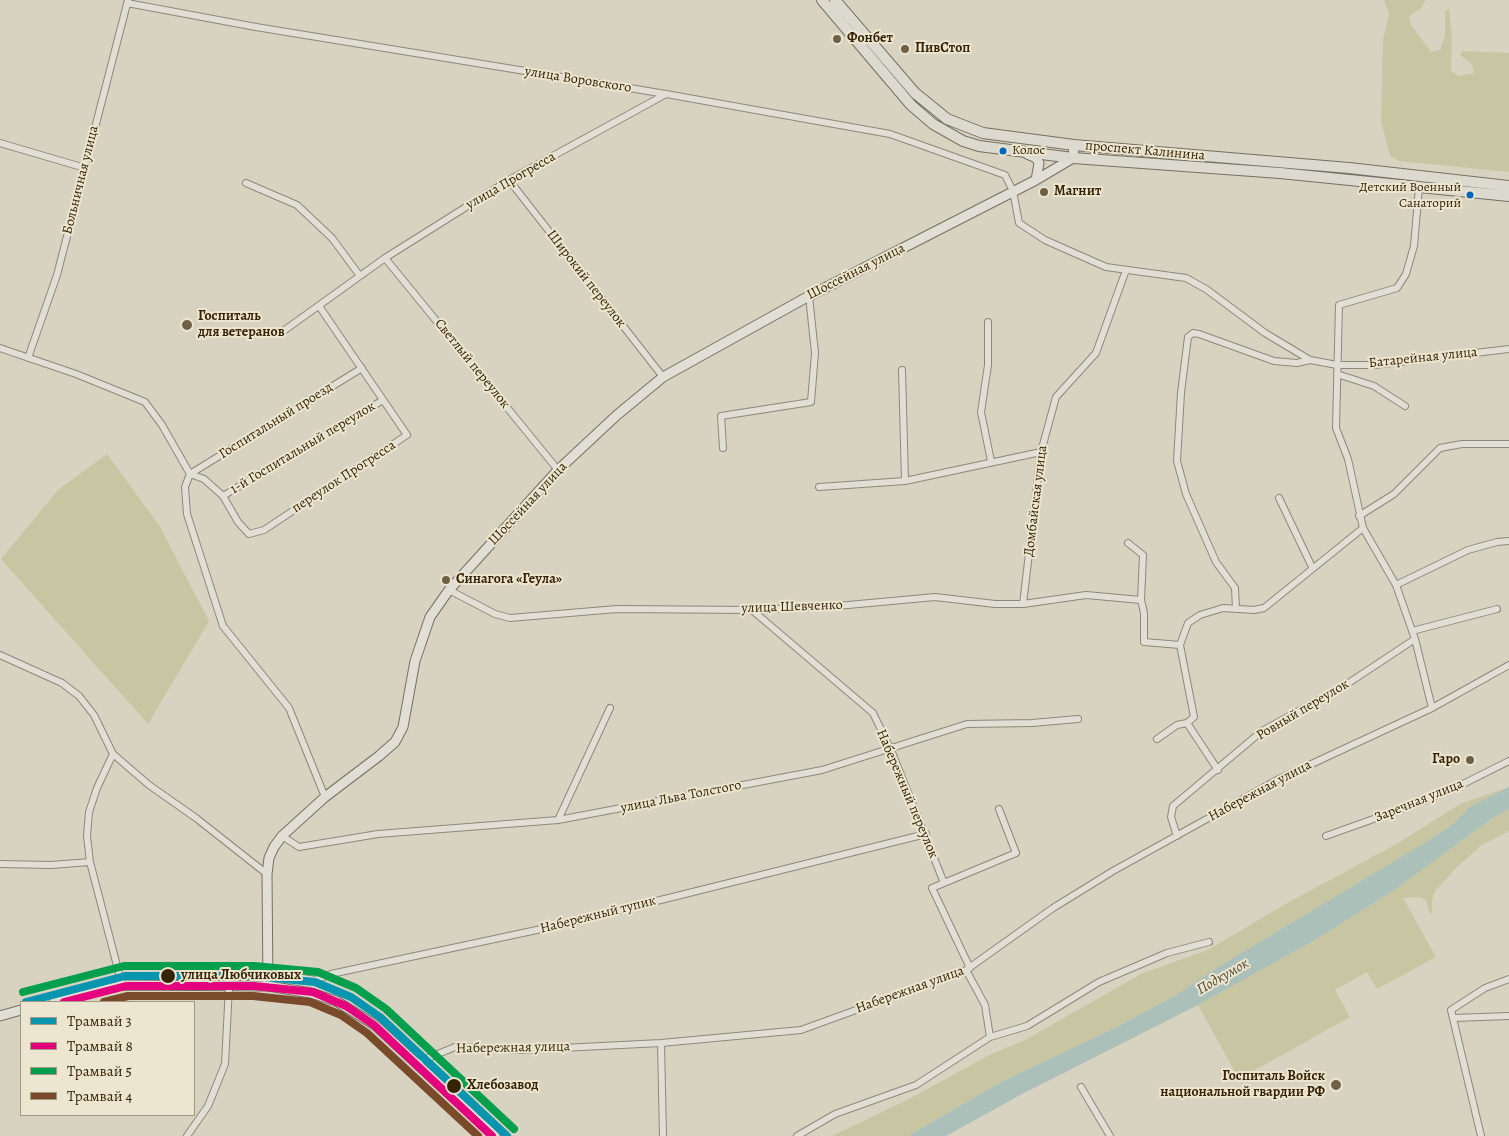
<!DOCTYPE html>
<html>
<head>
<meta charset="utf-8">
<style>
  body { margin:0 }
  #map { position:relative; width:1509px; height:1136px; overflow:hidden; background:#d8d2c0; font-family:Alegreya,serif }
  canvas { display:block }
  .legend { position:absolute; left:20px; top:1001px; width:175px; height:115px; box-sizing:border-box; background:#ece5d0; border:1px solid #a3977f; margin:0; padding:6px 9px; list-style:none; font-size:15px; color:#362305 }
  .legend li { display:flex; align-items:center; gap:10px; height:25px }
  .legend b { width:25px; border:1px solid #a3977f }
</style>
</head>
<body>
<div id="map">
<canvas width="1509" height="1136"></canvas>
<ul class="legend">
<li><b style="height:6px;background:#0895b0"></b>Трамвай 3</li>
<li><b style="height:6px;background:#e5007d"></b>Трамвай 8</li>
<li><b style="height:6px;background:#039f4d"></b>Трамвай 5</li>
<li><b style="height:6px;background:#7a4b2a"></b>Трамвай 4</li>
</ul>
</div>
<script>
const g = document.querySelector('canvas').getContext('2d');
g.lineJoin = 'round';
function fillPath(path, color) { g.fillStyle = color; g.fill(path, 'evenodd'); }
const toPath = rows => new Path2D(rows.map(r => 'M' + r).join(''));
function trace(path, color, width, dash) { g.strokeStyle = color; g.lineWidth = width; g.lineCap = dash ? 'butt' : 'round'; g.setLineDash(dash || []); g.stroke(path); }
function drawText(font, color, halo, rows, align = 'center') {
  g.font = font + ' Alegreya,serif'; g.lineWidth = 4; g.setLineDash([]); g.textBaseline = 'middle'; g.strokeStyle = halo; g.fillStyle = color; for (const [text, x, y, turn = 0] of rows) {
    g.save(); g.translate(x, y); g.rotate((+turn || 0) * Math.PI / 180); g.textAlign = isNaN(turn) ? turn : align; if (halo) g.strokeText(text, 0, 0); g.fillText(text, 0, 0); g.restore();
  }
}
const green = toPath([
  [1384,0,1425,0,1422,7,1409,16,1411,25,1431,52,1440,50,1445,36,1445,11,1449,9,1452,36,1451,71,1459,76,1474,73,1472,64,1460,55,1462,51,1509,53,1509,172,1399,161,1390,156,1381,122,1383,40,1389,14],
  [107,454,159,525,209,621,148,724,1,559,58,490],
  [1509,787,1471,806,1452,825,1426,842,1223,964,1176,995,1115,1028,1003,1081,908,1136,832,1136,911,1098,989,1055,1025,1040,1143,973,1208,950,1282,906,1400,842,1460,804],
  [1509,809,1509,831,1482,845,1457,867,1436,890,1432,900,1432,914,1429,912,1426,900,1419,897,1403,898,1436,957,1377,989,1367,972,1335,990,1350,1017,1239,1079,1198,1005,1320,937,1397,888,1491,819]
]);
const water = toPath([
  [1509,787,1509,809,1491,819,1397,888,1320,937,1198,1005,1022,1094,946,1136,908,1136,1003,1081,1115,1028,1176,995,1223,964,1426,842,1452,825,1471,806]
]);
const street = toPath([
  [127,3,256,27,666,94,890,134,1005,175,1013,191,1019,223,1045,240,1106,267,1186,278,1206,289,1265,333,1310,360,1337,365,1374,365,1509,349],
  [0,143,85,168],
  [509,180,663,377],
  [246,183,297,205,332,238,360,276],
  [1419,187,1414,246,1406,274,1397,288,1339,305,1336,428,1348,459,1363,528,1396,585,1415,639,1432,708],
  [385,258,558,470],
  [988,322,988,365,981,412,991,461],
  [282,332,385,258,509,180,666,94],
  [0,348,76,374,145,402,162,425,190,474,185,487,187,514,223,626,289,708,325,797],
  [28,358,57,275,128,0],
  [902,370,905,481],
  [1337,374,1374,386,1405,406],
  [723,448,721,416,811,402,815,353,809,296],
  [190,474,204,479,223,496,238,522,249,534,264,530,407,435,319,306],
  [190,474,362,368],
  [819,487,905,481,1041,452],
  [223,496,383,400],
  [1279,498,1312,567],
  [1359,516,1394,494,1440,448,1462,444,1509,444],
  [1128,543,1143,555,1141,600],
  [1396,585,1468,550,1497,542,1509,541],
  [449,590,495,614,510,618,617,609,752,610,848,605,935,597,995,604,1023,604,1086,595,1141,600,1144,613,1144,642,1180,645,1188,623,1200,615,1223,608,1254,610,1264,608,1363,528],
  [1023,604,1041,452,1056,397,1096,353,1126,270],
  [1236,609,1235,588,1216,562,1186,494,1177,461,1181,393,1188,337,1193,333,1199,334,1274,361,1297,363,1310,360],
  [752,610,873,713,891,750,944,883,932,888,970,968],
  [1412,631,1497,609],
  [0,655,62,683,79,696,94,715,113,754,149,785,196,818,267,874],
  [1187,723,1218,770],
  [1157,739,1177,725,1187,723,1194,717,1180,645],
  [113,754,97,788,89,812,87,836,90,862,122,985],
  [558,820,610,708],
  [282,836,299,847,378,834,558,820,822,770,967,724,1032,723,1078,719],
  [1177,836,1171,817,1173,806,1262,731,1341,688,1415,639],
  [1326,836,1421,802,1463,784,1509,761],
  [0,864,51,865,90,862],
  [944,883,1016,853,999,809],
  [966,970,985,1005,990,1037],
  [268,973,316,980,331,974,560,925,926,834],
  [1453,1018,1509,1016],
  [661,1043,663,1136],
  [416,1063,455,1047,522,1050,661,1043,801,1030,966,970,1053,908,1113,871,1277,780,1432,708,1509,665],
  [1081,1087,1110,1136],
  [187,1136,208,1106,225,1064,229,986],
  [797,1136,835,1114,916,1085,990,1037,1027,1026,1099,982,1167,953,1209,942],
  [1481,1136,1451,1010,1485,988,1509,979]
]);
const secondary = toPath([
  [1027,154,1036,158,1039,163,1036,180],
  [268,986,267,874,269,858,274,847,282,836,325,797,379,756,395,742,403,727,415,661,430,617,449,590,558,470,617,415,663,377,809,296,1036,180,1073,158,1074,145],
  [54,1002,122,985,268,986,311,993,336,1001,375,1025,495,1136],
  [0,1016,21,1010]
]);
const primary = toPath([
  [822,0,911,105,933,124,963,141,979,146,1073,158,1280,173,1509,196],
  [835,0,915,93,947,119,983,133,1074,145,1349,168,1509,186]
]);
const tram1 = toPath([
  [26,1002,125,976,254,976,315,982,351,997,380,1017,507,1136]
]);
const tram2 = toPath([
  [64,1002,126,986,254,986,313,992,346,1006,374,1025,492,1136]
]);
const tram3 = toPath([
  [23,992,124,966,254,966,318,972,356,988,386,1009,514,1129]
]);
const tram4 = toPath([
  [104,1002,128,996,253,996,310,1002,341,1015,367,1033,478,1136]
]);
const markers = [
  [837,39,5,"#6f6046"],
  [905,49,5,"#6f6046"],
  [1003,151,4.5,"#0065bd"],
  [1044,192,5,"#6f6046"],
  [1470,195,4.5,"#0065bd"],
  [187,325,6,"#6f6046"],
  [446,580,5,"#6f6046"],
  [1470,760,5,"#6f6046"],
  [168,976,8,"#362305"],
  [1336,1085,6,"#6f6046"],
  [454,1086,8,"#362305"]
];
const busNames = [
  ["Колос",1012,151],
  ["Детский Военный",1461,188,"right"],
  ["Санаторий",1461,204,"right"]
];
const poiNames = [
  ["Фонбет",847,39],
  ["ПивСтоп",915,49],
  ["Магнит",1054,192],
  ["Госпиталь",198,317],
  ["для ветеранов",198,333],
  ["Синагога «Геула»",456,580],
  ["Гаро",1460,760,"right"],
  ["Госпиталь Войск",1325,1077,"right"],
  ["национальной гвардии РФ",1325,1093,"right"]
];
const streetNames = [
  ["улица Воровского",578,80,9],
  ["проспект Калинина",1145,151,5],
  ["Больничная улица",81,180,-76],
  ["улица Прогресса",511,181,-30],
  ["Шоссейная улица",856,272,-27],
  ["Широкий переулок",586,279,52],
  ["Батарейная улица",1423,358,-6],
  ["Светлый переулок",472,364,51],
  ["Госпитальный проезд",276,421,-32],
  ["1-й Госпитальный переулок",303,448,-31],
  ["переулок Прогресса",344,477,-33],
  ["Домбайская улица",1036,501,-83],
  ["Шоссейная улица",528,504,-47],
  ["улица Шевченко",792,607,-2],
  ["Ровный переулок",1303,710,-31],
  ["Набережная улица",1260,791,-28],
  ["Набережный переулок",907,794,67],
  ["улица Льва Толстого",681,797,-11],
  ["Заречная улица",1419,801,-22],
  ["Набережный тупик",598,915,-14],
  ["Набережная улица",910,990,-20],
  ["Набережная улица",513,1048,-1]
];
const stopNames = [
  ["улица Любчиковых",181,976],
  ["Хлебозавод",467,1086]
];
const waterNames = [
  ["Подкумок",1223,977,-30]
];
fillPath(green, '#c8c6a2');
fillPath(water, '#aac0b8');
trace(street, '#8e887a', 8);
trace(secondary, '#767062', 11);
trace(primary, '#767062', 12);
trace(street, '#e1ded5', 6);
trace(secondary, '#e1ded5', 9);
trace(primary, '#dcd9ce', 10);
trace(tram1, '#0895b0', 8);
trace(tram2, '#e5007d', 8);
trace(tram3, '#039f4d', 8);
trace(tram4, '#7a4b2a', 8);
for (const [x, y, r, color] of markers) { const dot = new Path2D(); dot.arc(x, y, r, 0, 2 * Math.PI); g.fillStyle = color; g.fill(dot); trace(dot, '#ece5d0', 2); }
drawText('13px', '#362305', '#ece5d0', busNames, 'left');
drawText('bold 14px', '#362305', '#ece5d0', poiNames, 'left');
drawText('14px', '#362305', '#ece5d0', streetNames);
drawText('bold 14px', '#362305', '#ece5d0', stopNames, 'left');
drawText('italic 15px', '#4e4831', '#ece5d0', waterNames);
</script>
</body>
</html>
